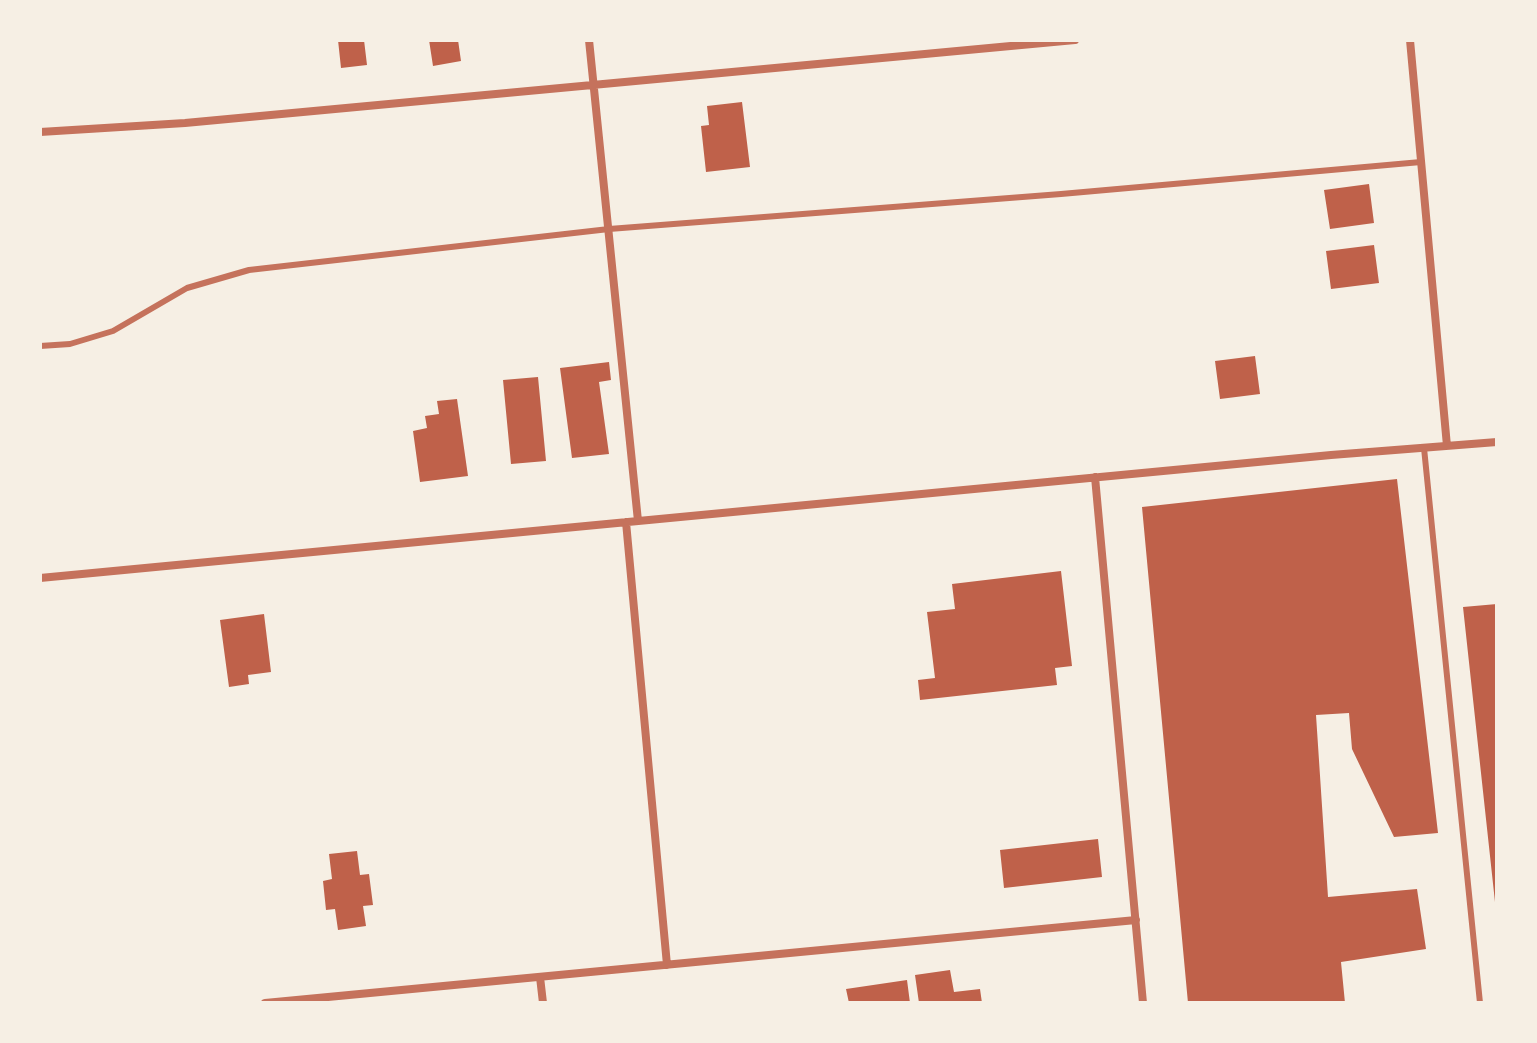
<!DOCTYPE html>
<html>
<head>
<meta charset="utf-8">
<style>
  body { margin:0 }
  #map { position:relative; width:1537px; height:1043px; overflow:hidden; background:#f6efe4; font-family:Roboto,sans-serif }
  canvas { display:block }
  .frame { position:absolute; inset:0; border:42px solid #f6efe4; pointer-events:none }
</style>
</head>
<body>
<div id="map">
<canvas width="1537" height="1043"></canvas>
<div class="frame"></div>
</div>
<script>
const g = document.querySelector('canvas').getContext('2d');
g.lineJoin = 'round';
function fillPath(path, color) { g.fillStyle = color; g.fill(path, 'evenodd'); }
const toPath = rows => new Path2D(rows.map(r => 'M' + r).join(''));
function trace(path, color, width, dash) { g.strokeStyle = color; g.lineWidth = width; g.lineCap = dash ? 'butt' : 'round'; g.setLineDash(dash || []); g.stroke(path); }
const building = toPath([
  [338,40,364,40,367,65,341,68],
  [429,40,458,40,461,61,433,66],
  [742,102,750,167,706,172,701,126,709,125,707,106],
  [1369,184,1374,223,1330,229,1324,190],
  [1374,245,1379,283,1331,289,1326,251],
  [1255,356,1260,394,1220,399,1215,361],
  [609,362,611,380,599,382,609,454,572,458,560,368],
  [538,377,546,461,511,464,503,380],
  [457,399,468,476,420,482,413,431,427,428,425,416,439,414,437,401],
  [1397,479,1438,833,1394,837,1352,749,1349,713,1316,715,1328,897,1417,889,1426,949,1341,962,1345,1003,1188,1003,1142,507],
  [1061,571,1072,666,1055,668,1057,685,920,700,918,680,935,678,927,612,955,609,952,584],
  [1497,604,1497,902,1495,902,1463,607],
  [264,614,271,672,248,675,249,684,229,687,220,620],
  [1098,839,1102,877,1004,888,1000,850],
  [357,851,360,875,369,874,373,905,363,906,366,926,338,930,335,909,326,910,323,881,332,879,329,854],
  [950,970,954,992,980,989,982,1003,919,1003,915,975],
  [907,980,910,1003,849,1003,846,989]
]);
const service = toPath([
  [40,346,70,344,113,331,187,288,249,270,609,229,1061,194,1421,162],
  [1424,448,1480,1003]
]);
const minor = toPath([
  [589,40,638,521],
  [1410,40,1447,446],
  [40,132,185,123,1075,40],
  [1095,477,1143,1003],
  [626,522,667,965],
  [40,578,1331,455,1497,442],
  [540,977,543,1003],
  [265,1003,1136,920]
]);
fillPath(building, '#bf614a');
trace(service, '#c5725c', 6);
trace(minor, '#c5725c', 8);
</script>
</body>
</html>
